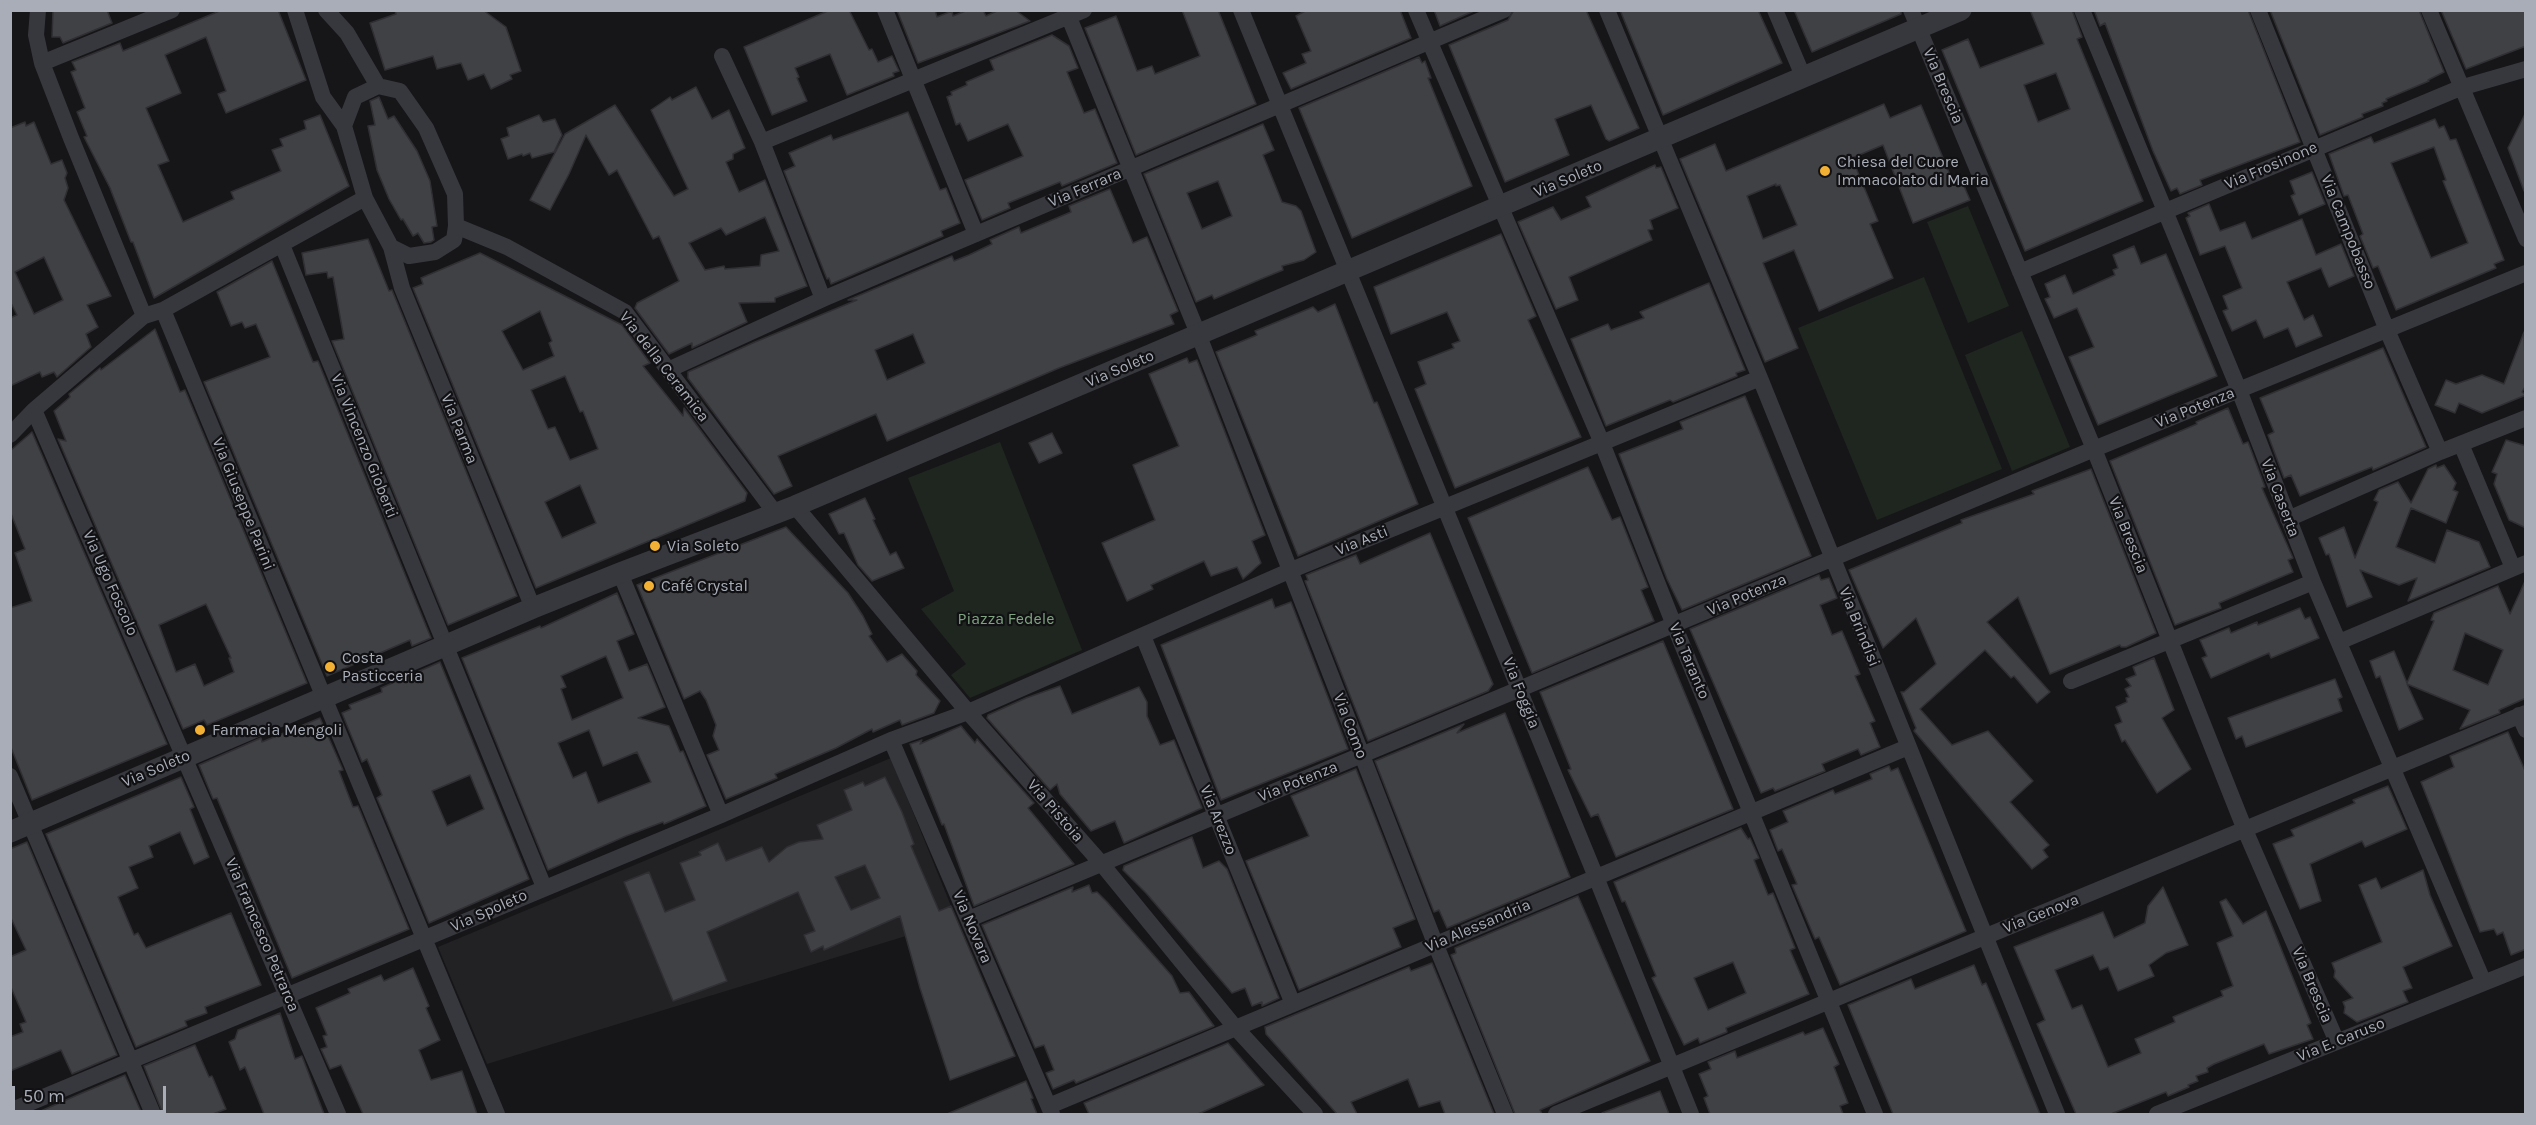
<!DOCTYPE html>
<html>
<head>
<meta charset="utf-8">
<style>
  body { margin:0 }
  #map { position:relative; width:2536px; height:1125px; overflow:hidden; background:#161618; font-family:Karla,sans-serif }
  canvas { display:block }
  .frame { position:absolute; inset:0; border:12px solid #a8adb8; pointer-events:none }
  .scale { position:absolute; left:12px; top:1086px; width:154px; height:27px; box-sizing:border-box; border:3px solid #a8adb8; border-top:0; padding-left:8px; font-size:18px; line-height:21px; white-space:nowrap; color:#a8adb8; -webkit-text-stroke:4px #111113; paint-order:stroke }
</style>
</head>
<body>
<div id="map">
<canvas width="2536" height="1125"></canvas>
<div class="frame"></div>
<div class="scale">50 m</div>
</div>
<script>
const g = document.querySelector('canvas').getContext('2d');
g.lineJoin = 'round';
function fillPath(path, color) { g.fillStyle = color; g.fill(path, 'evenodd'); }
const toPath = rows => new Path2D(rows.map(r => 'M' + r).join(''));
function trace(path, color, width, dash) { g.strokeStyle = color; g.lineWidth = width; g.lineCap = dash ? 'butt' : 'round'; g.setLineDash(dash || []); g.stroke(path); }
function drawText(font, color, halo, rows, align = 'center') {
  g.font = font + ' Karla,sans-serif'; g.lineWidth = 4.5; g.setLineDash([]); g.textBaseline = 'middle'; g.strokeStyle = halo; g.fillStyle = color; for (const [text, x, y, turn = 0] of rows) {
    g.save(); g.translate(x, y); g.rotate((+turn || 0) * Math.PI / 180); g.textAlign = isNaN(turn) ? turn : align; if (halo) g.strokeText(text, 0, 0); g.fillText(text, 0, 0); g.restore();
  }
}
const built = toPath([
  [891,758,951,906,906,936,487,1064,438,947]
]);
const green = toPath([
  [1968,206,2009,306,1968,323,1927,222],
  [1924,277,2002,469,1877,520,1798,328],
  [2022,331,2070,447,2012,471,1965,355],
  [1000,442,1082,650,970,698,951,675,966,664,921,609,954,591,908,478]
]);
const building = toPath([
  [53,10,107,10,112,23,63,43,60,37,52,37,53,10],
  [222,10,278,10,306,80,226,113,218,94,226,91,206,37,165,55,181,93,146,108,169,161,158,165,183,222,234,199,231,192,281,171,272,150,283,146,280,139,306,129,304,121,320,115,349,186,154,298,133,242,131,242,110,188,84,137,87,136,77,112,85,108,71,72,76,70,72,62,120,43,123,51,222,10],
  [395,10,483,10,506,27,521,71,510,75,512,79,491,89,484,74,468,80,461,63,437,69,433,56,385,70,370,23,396,14,395,10],
  [830,10,849,10,869,50,872,49,878,62,892,56,899,71,893,73,894,76,847,95,830,54,795,68,799,77,797,78,807,101,772,115,744,47,830,10],
  [897,10,935,10,937,17,952,11,953,16,968,10,983,10,986,16,999,10,1015,10,1030,21,918,63,897,10],
  [1182,10,1218,10,1256,104,1136,155,1085,28,1116,16,1137,71,1152,66,1155,74,1200,56,1182,10],
  [1307,10,1400,10,1411,38,1291,89,1283,73,1306,63,1302,54,1311,51,1296,16,1307,10],
  [1434,10,1476,10,1440,26,1434,10],
  [1514,10,1586,10,1639,128,1609,141,1606,139,1591,105,1555,119,1569,155,1505,182,1449,45,1508,20,1514,10],
  [1620,10,1758,10,1782,63,1663,115,1620,10],
  [1794,10,1901,10,1901,14,1812,52,1794,10],
  [2030,10,2072,10,2082,37,2077,39,2143,201,2025,251,1942,50,1968,39,1980,68,2044,44,2030,10],
  [2056,73,2070,109,2038,122,2024,85,2056,73],
  [2094,10,2248,10,2300,142,2200,180,2202,185,2180,194,2177,188,2171,191,2153,151,2105,23,2100,26,2094,10],
  [2270,10,2419,10,2444,72,2428,80,2429,81,2386,99,2387,101,2382,103,2383,106,2362,114,2363,117,2320,135,2270,10],
  [2441,10,2526,10,2526,46,2466,69,2441,10],
  [1052,35,1069,46,1078,68,1067,72,1084,113,1095,109,1117,163,1062,186,1060,182,1008,203,1010,208,982,220,965,180,1023,156,1008,124,968,141,960,123,956,125,947,97,952,95,951,92,967,85,966,82,994,70,990,60,1052,35],
  [1419,57,1422,63,1425,61,1431,78,1428,78,1472,186,1352,238,1299,108,1419,57],
  [696,87,712,119,729,110,745,148,733,154,733,159,726,162,739,192,765,180,807,286,775,298,775,302,739,303,747,322,692,348,692,343,669,354,635,308,637,303,679,281,659,236,653,239,617,170,609,175,586,135,569,174,550,210,530,200,565,134,615,105,674,196,688,189,651,110,670,97,672,100,696,87],
  [765,217,779,251,761,255,760,266,725,269,724,266,705,270,689,243,721,228,726,235,765,217],
  [379,97,388,119,394,116,417,151,430,181,437,226,432,227,434,240,431,242,424,243,418,233,413,236,403,219,401,220,389,199,377,170,368,126,375,125,370,101,379,97],
  [1884,104,1890,118,1921,105,1953,182,1961,179,1970,200,1913,223,1883,145,1852,158,1878,221,1870,224,1893,278,1819,311,1794,250,1763,263,1798,348,1765,362,1680,159,1715,144,1726,171,1884,104],
  [1776,184,1776,186,1780,185,1797,225,1763,239,1747,196,1776,184],
  [908,112,940,190,946,188,960,223,941,231,943,236,831,284,829,278,827,279,784,171,795,166,789,153,831,135,833,140,908,112],
  [2526,112,2526,191,2524,191,2508,148,2526,112],
  [539,115,543,122,555,119,562,135,554,152,532,158,530,153,523,156,522,154,508,159,501,139,509,136,507,128,539,115],
  [2435,119,2439,128,2444,126,2450,140,2456,139,2504,260,2494,264,2496,268,2396,310,2378,266,2373,268,2360,236,2363,234,2348,195,2344,196,2329,154,2371,137,2374,143,2435,119],
  [2434,147,2446,180,2443,181,2468,243,2431,258,2391,163,2434,147],
  [25,122,26,126,34,122,51,164,62,160,67,173,65,178,68,188,64,200,111,296,87,305,98,327,86,334,91,347,57,377,54,372,42,377,40,372,10,386,10,318,17,315,10,301,10,128,25,122],
  [44,257,63,300,34,314,15,272,44,257],
  [1263,124,1274,150,1263,155,1282,202,1296,206,1301,211,1316,252,1304,260,1282,266,1283,270,1261,279,1214,299,1212,295,1196,302,1144,174,1263,124],
  [1218,181,1232,216,1202,229,1187,193,1218,181],
  [1655,165,1656,168,1661,167,1678,208,1650,220,1653,229,1648,230,1652,240,1569,277,1578,300,1556,309,1518,222,1553,207,1561,220,1591,207,1586,197,1655,165],
  [2312,172,2325,204,2299,215,2291,196,2295,194,2290,181,2312,172],
  [1110,189,1133,243,1147,237,1178,311,1170,315,1174,324,1059,368,887,441,876,414,778,456,792,486,774,494,688,378,688,372,755,342,857,300,848,300,952,256,954,261,969,255,992,244,990,240,1019,227,1021,233,1071,212,1069,206,1110,189],
  [913,334,925,363,887,380,875,350,913,334],
  [2209,204,2220,231,2245,222,2252,239,2302,219,2316,255,2341,244,2354,276,2329,287,2321,268,2287,282,2304,320,2313,315,2322,336,2296,347,2288,328,2264,338,2256,320,2232,331,2223,311,2228,309,2223,296,2242,288,2225,246,2200,255,2186,218,2190,216,2188,213,2209,204],
  [1501,234,1536,316,1528,320,1581,437,1455,488,1415,389,1426,384,1418,362,1454,348,1452,344,1460,341,1447,312,1391,334,1374,287,1501,234],
  [368,239,389,291,392,290,517,596,448,625,332,341,344,339,333,277,328,278,327,272,306,275,302,253,368,239],
  [2134,246,2141,264,2166,254,2217,376,2098,425,2069,357,2094,347,2077,308,2054,318,2045,299,2050,297,2045,284,2065,275,2073,294,2115,275,2113,270,2118,268,2113,255,2134,246],
  [480,253,622,325,650,363,643,366,683,416,684,408,747,493,745,501,536,588,413,288,423,284,421,278,480,253],
  [540,311,552,341,549,343,554,356,523,370,502,331,540,311],
  [565,376,580,412,583,411,598,449,570,460,555,427,548,429,531,390,565,376],
  [580,485,596,523,562,538,545,502,580,485],
  [272,261,313,362,318,361,431,638,412,646,410,640,327,676,204,382,270,357,256,324,245,328,242,322,231,326,217,292,272,261],
  [1709,283,1745,370,1736,373,1737,376,1673,402,1670,400,1606,426,1571,339,1608,324,1611,330,1644,318,1640,312,1709,283],
  [1335,304,1374,403,1377,402,1418,504,1298,556,1216,352,1257,335,1255,331,1313,307,1318,312,1335,304],
  [155,329,180,392,185,390,307,683,207,725,204,720,183,729,58,439,66,441,54,411,70,397,69,394,100,368,101,370,155,329],
  [206,604,231,658,229,658,234,672,204,686,195,664,176,672,159,625,206,604],
  [2524,332,2526,385,2522,392,2526,395,2482,413,2459,403,2455,413,2435,405,2446,380,2456,384,2482,375,2504,384,2524,332],
  [2383,348,2426,447,2373,470,2372,467,2300,496,2291,475,2284,478,2268,435,2274,432,2260,398,2383,348],
  [1187,358,1189,363,1197,360,1265,535,1252,541,1261,563,1243,579,1237,567,1211,576,1204,561,1151,585,1153,589,1127,601,1102,543,1155,520,1133,465,1179,446,1149,374,1187,358],
  [1745,396,1811,556,1682,610,1667,579,1619,454,1683,429,1680,422,1745,396],
  [2228,408,2243,444,2248,442,2265,487,2262,488,2293,558,2288,560,2293,572,2219,603,2221,608,2175,625,2110,461,2197,424,2196,422,2228,408],
  [32,432,167,744,32,800,10,745,10,608,32,601,15,553,25,549,10,511,10,451,32,432],
  [1052,433,1062,453,1039,463,1029,443,1052,433],
  [2506,440,2526,446,2526,528,2509,520,2494,484,2497,474,2492,472,2506,440],
  [2436,465,2437,468,2444,465,2456,483,2453,490,2458,492,2446,523,2411,508,2396,547,2435,563,2447,530,2479,542,2490,567,2408,601,2417,578,2399,585,2360,570,2372,597,2347,607,2329,554,2326,555,2319,538,2344,527,2355,558,2378,502,2374,500,2379,490,2398,482,2411,503,2428,469,2436,465],
  [1588,467,1612,520,1620,517,1648,587,1641,590,1654,621,1532,673,1468,518,1588,467],
  [2091,469,2156,633,2126,647,2121,647,2120,645,2050,674,2018,597,1987,622,2050,692,2037,703,2014,676,2011,678,1985,650,1920,709,1952,745,1988,731,2033,781,2010,802,2049,845,2043,850,2048,857,2032,869,1914,731,1916,728,1901,692,1904,692,1936,664,1916,618,1883,648,1849,570,1962,523,1961,520,2034,494,2032,491,2091,469],
  [865,498,875,519,873,520,890,555,896,552,904,568,872,581,858,565,844,533,839,534,829,514,865,498],
  [786,527,848,593,863,616,872,634,869,636,887,662,902,654,917,671,916,675,940,701,934,713,902,725,900,720,873,732,872,729,836,748,775,774,777,778,726,799,707,755,719,750,713,736,716,725,706,700,700,691,684,699,637,585,786,527],
  [1430,533,1493,684,1488,691,1368,741,1305,581,1308,580,1306,575,1356,555,1360,564,1430,533],
  [1819,575,1821,580,1829,578,1837,598,1820,605,1832,635,1842,631,1860,674,1855,676,1875,721,1870,723,1880,747,1861,755,1858,749,1822,764,1825,771,1775,791,1773,788,1761,793,1690,629,1819,575],
  [2526,579,2526,698,2499,710,2500,713,2460,729,2470,710,2407,684,2423,719,2399,730,2380,676,2376,678,2370,661,2394,651,2407,683,2434,621,2431,620,2434,613,2498,586,2510,614,2526,579],
  [2465,633,2503,650,2488,685,2453,670,2465,633],
  [617,593,634,634,617,641,629,671,647,664,665,707,638,718,669,726,680,752,683,751,706,806,664,824,663,822,626,836,548,870,462,658,540,626,541,628,617,593],
  [606,656,623,698,572,720,561,689,566,687,561,676,606,656],
  [589,730,603,766,637,752,651,782,598,803,586,772,573,778,558,743,589,730],
  [1272,599,1275,608,1291,602,1348,749,1221,800,1161,645,1272,599],
  [2300,608,2305,619,2310,617,2319,638,2271,658,2269,653,2211,678,2202,658,2207,656,2200,640,2229,628,2231,633,2257,622,2258,625,2300,608],
  [1663,641,1733,809,1616,857,1598,814,1591,817,1568,770,1571,769,1540,692,1663,641],
  [2154,658,2174,710,2162,718,2191,769,2157,793,2125,740,2122,742,2115,725,2122,722,2116,707,2127,702,2126,698,2129,697,2125,689,2131,686,2126,679,2136,675,2133,667,2154,658],
  [440,662,529,879,429,923,377,798,382,795,367,759,362,762,342,713,351,709,349,705,382,692,381,688,440,662],
  [470,775,484,809,447,826,432,791,470,775],
  [2335,679,2342,697,2338,699,2342,711,2246,747,2242,736,2236,739,2228,718,2335,679],
  [1060,686,1072,714,1139,687,1147,702,1147,716,1160,745,1174,740,1202,808,1124,843,1115,821,1091,831,1060,794,1057,784,1050,790,987,718,988,715,1026,698,1060,686],
  [1505,713,1570,877,1447,928,1439,910,1434,912,1375,761,1464,724,1457,733,1505,713],
  [320,718,343,770,339,771,353,807,358,806,409,929,292,978,217,798,213,799,199,765,261,738,262,742,320,718],
  [961,726,975,743,977,739,1034,803,1028,808,1074,864,974,906,944,824,942,825,910,744,922,740,920,744,961,726],
  [2508,732,2526,773,2526,949,2511,955,2503,932,2497,935,2494,929,2480,932,2421,782,2454,767,2450,756,2508,732],
  [1889,766,1891,771,1898,768,1966,931,1840,985,1819,937,1815,939,1792,885,1797,884,1782,849,1778,851,1770,830,1788,822,1783,811,1833,790,1835,794,1872,779,1870,774,1889,766],
  [1356,769,1415,919,1393,928,1401,947,1299,990,1246,861,1309,836,1291,796,1356,769],
  [181,777,194,807,190,809,209,857,194,864,180,832,149,846,153,857,129,867,138,888,118,897,134,935,138,933,146,948,231,913,261,985,205,1007,207,1013,185,1021,187,1026,136,1047,46,834,181,777],
  [885,777,902,812,914,844,911,846,939,911,951,906,1015,1056,950,1080,920,988,900,916,824,950,823,946,811,952,804,935,815,931,798,892,707,932,727,981,673,1001,624,882,649,872,665,912,695,900,680,863,701,855,699,852,718,843,726,861,762,847,769,862,787,847,799,842,823,839,817,825,852,810,844,790,863,782,865,786,885,777],
  [865,865,880,898,851,910,835,877,865,865],
  [2388,786,2407,829,2365,847,2362,841,2310,864,2321,901,2300,909,2273,844,2294,836,2291,830,2355,803,2353,800,2388,786],
  [1741,828,1748,839,1750,838,1759,858,1754,860,1768,895,1773,893,1795,948,1790,950,1809,994,1726,1028,1727,1032,1700,1043,1698,1038,1684,1045,1652,978,1656,976,1625,901,1622,902,1614,882,1741,828],
  [1733,962,1746,993,1708,1010,1694,978,1733,962],
  [1192,837,1203,868,1219,861,1227,869,1279,998,1262,1006,1262,1002,1252,1006,1245,988,1232,993,1146,893,1123,870,1124,866,1192,837],
  [27,842,117,1055,72,1074,61,1050,10,1071,10,1037,23,1032,20,1024,26,1022,10,985,10,957,26,950,10,916,10,849,27,842],
  [2423,870,2430,895,2452,946,2403,967,2412,988,2403,991,2408,1002,2357,1022,2344,1013,2345,1007,2343,1002,2353,998,2334,977,2335,971,2332,963,2382,942,2359,885,2376,878,2381,889,2423,870],
  [1089,885,1092,893,1097,892,1107,902,1172,976,1180,993,1189,992,1214,1026,1076,1083,1074,1080,1053,1089,1046,1073,1054,1070,1044,1045,1035,1048,982,925,1073,887,1072,892,1089,885],
  [2163,887,2188,945,2166,953,2149,965,2154,976,2118,991,2108,967,2100,970,2093,955,2055,970,2072,1009,2082,1005,2108,1067,2141,1053,2135,1039,2175,1022,2173,1017,2223,996,2221,991,2233,986,2217,943,2233,936,2220,902,2226,899,2243,924,2266,911,2311,1023,2307,1025,2313,1039,2269,1054,2264,1044,2214,1064,2207,1068,2208,1072,2196,1076,2198,1081,2188,1085,2189,1087,2168,1096,2166,1092,2111,1114,2076,1114,2037,1024,2045,1020,2014,947,2103,912,2114,938,2145,923,2148,906,2163,887],
  [1578,896,1650,1061,1540,1110,1542,1114,1515,1114,1451,955,1456,953,1455,948,1578,896],
  [1432,963,1494,1114,1445,1114,1440,1101,1419,1107,1408,1079,1351,1102,1357,1114,1337,1114,1266,1034,1265,1027,1409,967,1411,971,1432,963],
  [1974,965,1982,985,1986,983,2040,1114,1893,1114,1848,1005,1911,979,1915,989,1974,965],
  [413,968,429,1006,426,1008,440,1040,419,1050,431,1080,462,1071,477,1114,363,1114,341,1065,330,1069,321,1049,327,1047,323,1036,327,1035,316,1008,350,993,348,989,381,975,384,981,413,968],
  [280,1013,295,1059,302,1056,324,1114,264,1114,245,1067,240,1070,229,1042,235,1039,238,1030,280,1013],
  [1823,1028,1839,1064,1834,1067,1848,1103,1840,1106,1843,1114,1710,1114,1704,1098,1708,1096,1699,1074,1711,1069,1708,1062,1735,1051,1737,1058,1803,1032,1805,1035,1823,1028],
  [1228,1043,1264,1085,1198,1114,1089,1114,1084,1103,1228,1043],
  [195,1045,209,1077,212,1076,226,1109,213,1114,163,1114,144,1066,195,1045],
  [125,1075,142,1114,34,1114,82,1093,125,1075],
  [1026,1081,1033,1098,1031,1099,1037,1114,947,1114,1026,1081],
  [1660,1091,1669,1114,1603,1114,1602,1113,1660,1091]
]);
const minor = toPath([
  [38,10,36,35,42,63,71,138,144,316],
  [295,10,323,97,344,126,365,198,391,247,402,288,533,608],
  [326,10,347,33,378,86],
  [885,10,976,234],
  [1066,10,1199,336,1435,943,1505,1114],
  [1241,10,1596,877,1691,1114],
  [1416,10,1602,443,1674,625,1875,1114],
  [1607,10,1760,378,2057,1114],
  [1775,10,1803,76],
  [1911,10,2094,449,2245,830,2337,1042],
  [2082,10,2239,390,2313,582,2484,983],
  [2258,10,2387,330,2440,452],
  [2429,10,2526,239],
  [722,56,762,142,823,299],
  [42,63,172,10],
  [344,126,355,97,378,86,400,91,426,128,455,194,456,226,454,240,435,252,409,256,391,247],
  [762,142,1084,10],
  [456,226,507,247,625,312,776,514],
  [282,245,544,887],
  [2020,272,2460,88,2526,69],
  [163,310,497,1114],
  [668,370,823,299,1504,10],
  [34,410,338,1114],
  [10,435,34,410,144,316,163,310,365,198],
  [2461,444,2513,568],
  [795,506,968,712,1101,863,1234,1026,1315,1114],
  [2288,519,2440,452,2526,418],
  [620,573,721,815],
  [1143,636,1293,1004],
  [2339,642,2526,563],
  [2071,681,2313,582],
  [2519,715,2526,730],
  [891,740,1052,1114],
  [10,776,153,1114],
  [969,919,2094,449,2526,273],
  [1049,1106,1908,747],
  [10,1111,721,815,891,740,968,712,1289,571,1760,378],
  [1556,1114,2526,713],
  [2157,1114,2526,966]
]);
const tertiary = toPath([
  [10,832,533,608,620,573,795,506,1961,10]
]);
const markers = [
  [1825,171,6,"#f2b134"],
  [655,546,6,"#f2b134"],
  [649,586,6,"#f2b134"],
  [330,667,6,"#f2b134"],
  [200,730,6,"#f2b134"]
];
const streetNames = [
  ["Via Brescia",1943,86,67],
  ["Via Frosinone",2271,166,-23],
  ["Via Soleto",1568,179,-23],
  ["Via Ferrara",1085,188,-23],
  ["Via Campobasso",2348,232,68],
  ["Via della Ceramica",664,367,52],
  ["Via Soleto",1120,369,-23],
  ["Via Potenza",2195,408,-22],
  ["Via Parma",459,429,68],
  ["Via Vincenzo Gioberti",364,446,68],
  ["Via Caserta",2280,498,69],
  ["Via Giuseppe Parini",243,504,68],
  ["Via Brescia",2128,535,68],
  ["Via Asti",1362,541,-22],
  ["Via Ugo Foscolo",110,583,66],
  ["Via Potenza",1747,595,-23],
  ["Via Brindisi",1859,627,68],
  ["Via Taranto",1689,661,67],
  ["Via Foggia",1521,693,68],
  ["Via Como",1350,726,69],
  ["Via Soleto",156,769,-23],
  ["Via Potenza",1298,782,-22],
  ["Via Pistoia",1055,811,49],
  ["Via Arezzo",1218,820,68],
  ["Via Spoleto",489,911,-24],
  ["Via Genova",2041,914,-22],
  ["Via Alessandria",1478,926,-23],
  ["Via Novara",972,927,67],
  ["Via Francesco Petrarca",262,935,67],
  ["Via Brescia",2312,985,67],
  ["Via E. Caruso",2341,1040,-22]
];
const poiNames = [
  ["Chiesa del Cuore",1837,162],
  ["Immacolato di Maria",1837,180],
  ["Via Soleto",667,546],
  ["Café Crystal",661,586],
  ["Costa",342,658],
  ["Pasticceria",342,676],
  ["Farmacia Mengoli",212,730]
];
const parkNames = [
  ["Piazza Fedele",1006,619]
];
fillPath(built, '#222225');
fillPath(green, '#1e261f');
fillPath(building, '#404145');
trace(building, '#303034', 1.5);
trace(minor, '#37383d', 16);
trace(tertiary, '#37383d', 21);
for (const [x, y, r, color] of markers) { const dot = new Path2D(); dot.arc(x, y, r, 0, 2 * Math.PI); g.fillStyle = color; g.fill(dot); trace(dot, '#111113', 2); }
drawText('16px', '#a8adb8', '#111113', streetNames);
drawText('16px', '#a8adb8', '#111113', poiNames, 'left');
drawText('16px', '#7fa381', '#111113', parkNames);
</script>
</body>
</html>
